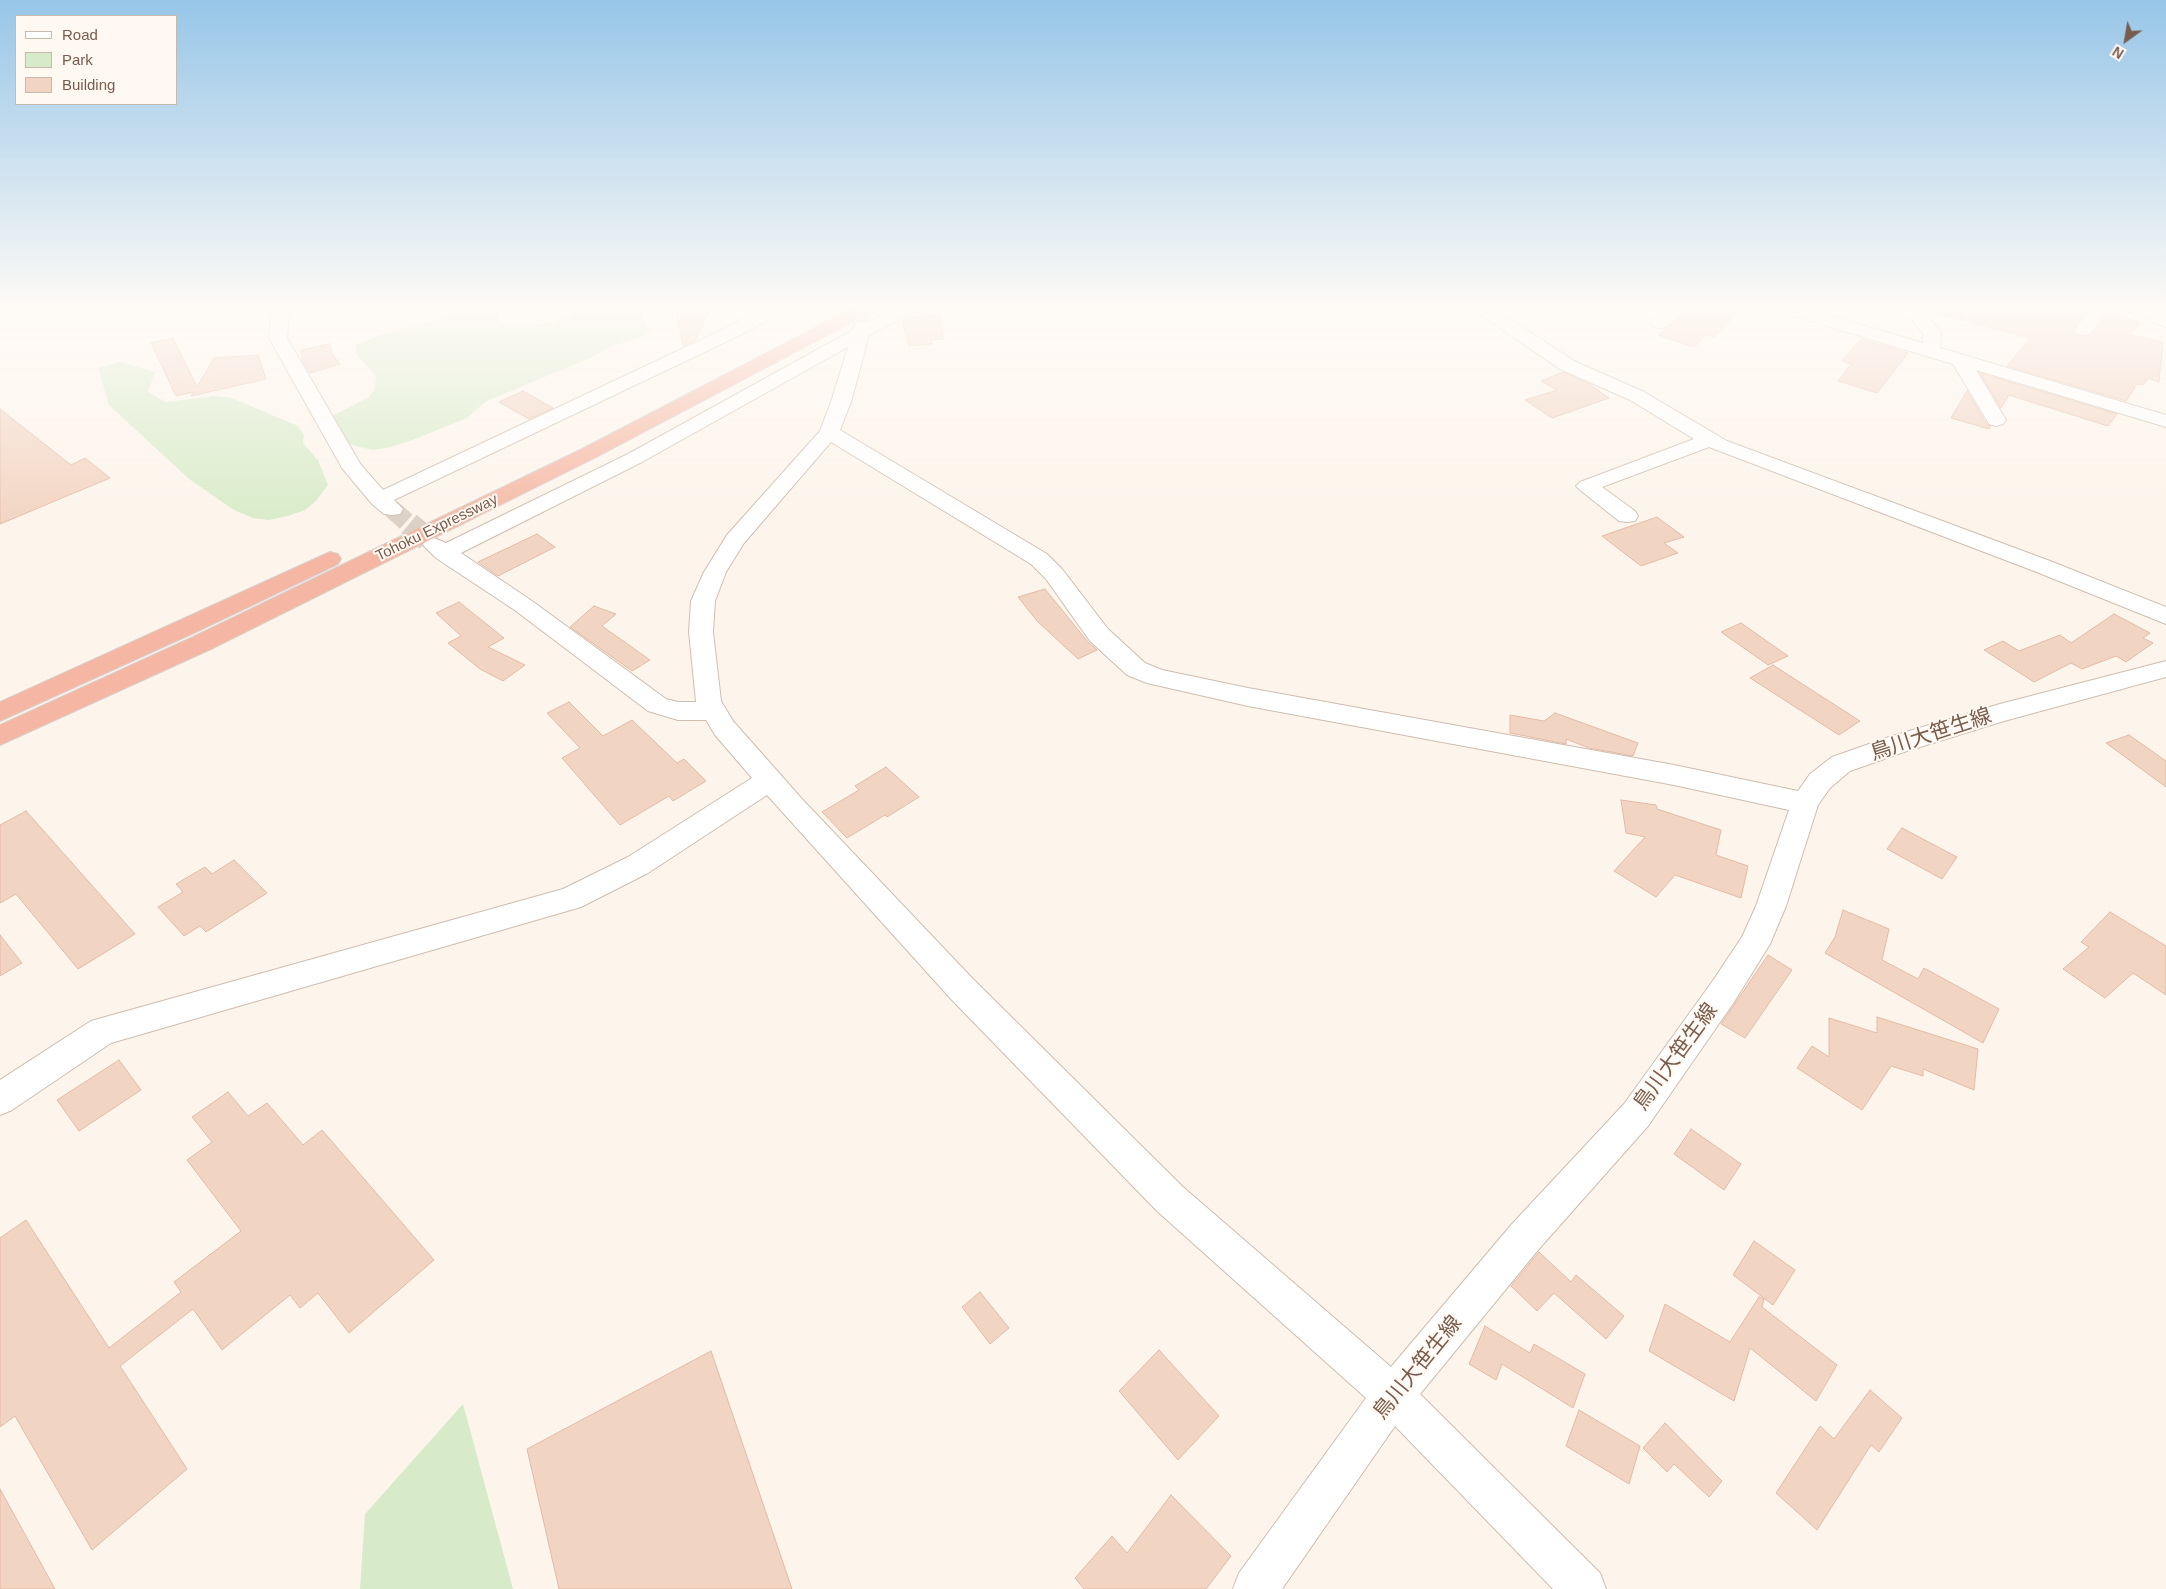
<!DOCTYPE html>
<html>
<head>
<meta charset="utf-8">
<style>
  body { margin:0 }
  #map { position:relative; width:2166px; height:1589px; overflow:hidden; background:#fdf5eb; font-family:Arial,sans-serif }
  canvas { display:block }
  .legend { position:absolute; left:15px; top:15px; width:162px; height:90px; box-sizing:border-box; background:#fff9f2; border:1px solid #c9bab0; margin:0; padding:6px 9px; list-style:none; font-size:15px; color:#785c4d }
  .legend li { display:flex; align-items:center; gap:10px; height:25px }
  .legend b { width:25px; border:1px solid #c9bab0 }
  .north { position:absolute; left:2101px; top:15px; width:50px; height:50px; -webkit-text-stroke:4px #fff9f2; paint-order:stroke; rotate:212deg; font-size:14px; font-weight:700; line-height:20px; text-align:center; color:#785c4d }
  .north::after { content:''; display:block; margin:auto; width:18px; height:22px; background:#785c4d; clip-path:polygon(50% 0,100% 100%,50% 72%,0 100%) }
</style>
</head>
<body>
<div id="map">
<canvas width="2166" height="1589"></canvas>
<ul class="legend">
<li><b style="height:6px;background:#fff"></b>Road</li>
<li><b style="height:14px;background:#d7ebc8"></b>Park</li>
<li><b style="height:14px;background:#f2d4c2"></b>Building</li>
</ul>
<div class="north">N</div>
</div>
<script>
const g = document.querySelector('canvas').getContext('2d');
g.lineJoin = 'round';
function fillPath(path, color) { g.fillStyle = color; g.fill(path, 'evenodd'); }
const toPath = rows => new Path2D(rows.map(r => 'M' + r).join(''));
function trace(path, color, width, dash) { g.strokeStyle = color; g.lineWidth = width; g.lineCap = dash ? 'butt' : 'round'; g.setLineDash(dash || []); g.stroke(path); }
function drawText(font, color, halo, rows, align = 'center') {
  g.font = font + ' Arial,"Noto Sans JP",sans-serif'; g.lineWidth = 4; g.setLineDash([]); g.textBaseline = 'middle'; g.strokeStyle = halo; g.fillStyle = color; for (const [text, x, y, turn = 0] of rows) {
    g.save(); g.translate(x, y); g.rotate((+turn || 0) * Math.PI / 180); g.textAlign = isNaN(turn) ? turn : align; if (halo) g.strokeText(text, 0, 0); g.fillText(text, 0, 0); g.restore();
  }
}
const green = toPath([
  [456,307,498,307,497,313,499,321,506,325,515,326,555,322,585,307,641,307,640,315,651,330,645,336,612,346,590,358,485,402,467,418,415,439,391,447,373,450,355,446,343,440,332,420,334,415,369,397,375,387,376,376,356,354,356,345,380,335,432,322,454,311],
  [120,362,155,372,148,392,166,402,215,396,232,398,298,426,304,435,303,443,318,460,328,485,315,502,305,510,288,516,269,520,253,518,234,510,189,479,109,405,98,368],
  [463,1404,513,1589,360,1589,365,1514]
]);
const building = toPath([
  [675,307,711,307,695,341,683,346,675,307],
  [1692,307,1721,307,1739,312,1714,337,1707,334,1694,347,1658,335,1692,307],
  [1937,307,2085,307,2089,308,2073,330,2076,335,2084,337,2092,335,2107,313,2140,322,2130,335,2163,342,2159,382,2148,378,2143,385,2137,384,2126,401,2007,366,2030,338,1936,313,1937,307],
  [939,314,944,339,931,340,932,344,909,346,902,321,910,317,939,314],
  [173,338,197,387,214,358,258,355,266,379,191,396,194,392,176,396,151,343,173,338],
  [1861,339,1908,353,1877,393,1838,381,1851,364,1842,361,1861,339],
  [330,344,332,354,340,364,310,373,303,362,301,350,330,344],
  [1563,372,1589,384,1609,398,1552,418,1525,400,1557,390,1541,381,1563,372],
  [1980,373,2117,414,2108,426,2009,395,2001,408,1980,373],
  [523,391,553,408,529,419,499,402,523,391],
  [1967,391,1987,425,1991,426,1989,429,1951,418,1967,391],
  [0,409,71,465,85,458,110,478,0,524,0,409],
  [1657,517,1684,537,1664,543,1678,553,1641,566,1602,536,1657,517],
  [537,534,555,547,498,576,478,562,537,534],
  [1045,589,1088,642,1097,650,1078,659,1037,621,1018,597,1045,589],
  [459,602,504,638,488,647,525,665,503,681,480,669,448,643,461,636,436,613,459,602],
  [594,606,616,614,602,626,650,660,632,671,570,627,594,606],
  [2114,614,2150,633,2143,638,2153,643,2126,662,2116,656,2082,669,2071,663,2034,682,1984,650,2003,641,2019,651,2060,635,2071,643,2114,614],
  [1741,623,1788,656,1768,665,1721,632,1741,623],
  [1773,665,1821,696,1860,721,1839,735,1750,678,1773,665],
  [569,702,603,736,632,720,677,763,684,759,706,781,673,801,669,796,620,825,562,758,580,748,547,713,569,702],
  [1555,713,1638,743,1633,756,1589,748,1566,739,1566,744,1510,733,1510,715,1544,721,1555,713],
  [2129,735,2166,761,2166,787,2106,743,2129,735],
  [886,767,919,797,887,817,885,815,847,838,822,812,859,790,855,786,886,767],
  [1621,800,1656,805,1657,809,1721,830,1716,855,1748,866,1741,898,1675,875,1656,897,1614,871,1645,837,1626,833,1621,800],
  [26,811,135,934,78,969,16,894,0,903,0,825,26,811],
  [1902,828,1957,857,1942,879,1887,849,1902,828],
  [234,860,267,893,206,932,200,926,184,936,158,907,183,892,176,884,205,867,212,874,234,860],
  [1843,910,1889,929,1882,960,1918,979,1924,968,1999,1009,1983,1043,1825,953,1835,937,1843,910],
  [2110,912,2166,946,2166,995,2133,973,2105,998,2063,969,2089,947,2081,942,2110,912],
  [0,935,22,963,0,976,0,935],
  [1768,955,1792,970,1745,1038,1721,1024,1768,955],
  [1877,1017,1978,1049,1974,1090,1923,1069,1923,1076,1891,1066,1862,1110,1797,1068,1812,1046,1829,1057,1829,1018,1877,1033,1877,1017],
  [119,1060,141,1090,79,1131,57,1100,119,1060],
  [228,1092,248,1116,267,1103,303,1145,322,1130,434,1260,349,1333,318,1293,300,1308,290,1295,222,1350,193,1309,120,1366,187,1469,92,1550,15,1416,0,1427,0,1238,26,1220,109,1348,181,1292,174,1282,241,1231,187,1160,212,1142,192,1117,228,1092],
  [1691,1129,1741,1164,1724,1190,1674,1154,1691,1129],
  [1754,1241,1795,1270,1773,1305,1733,1275,1754,1241],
  [1539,1252,1571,1282,1576,1275,1624,1316,1606,1339,1554,1293,1537,1311,1511,1286,1539,1252],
  [980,1292,1009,1328,990,1344,962,1307,980,1292],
  [1759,1297,1764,1299,1762,1307,1837,1365,1816,1401,1750,1348,1734,1401,1649,1351,1665,1304,1730,1342,1759,1297],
  [1485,1326,1530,1353,1534,1344,1585,1374,1573,1408,1502,1364,1496,1380,1469,1364,1485,1326],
  [1159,1350,1219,1416,1178,1460,1119,1391,1159,1350],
  [711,1351,792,1589,559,1589,527,1449,711,1351],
  [1870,1390,1902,1418,1879,1452,1871,1445,1817,1530,1776,1493,1820,1426,1834,1439,1870,1390],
  [1579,1410,1640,1446,1629,1484,1566,1446,1579,1410],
  [1665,1423,1722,1481,1709,1497,1674,1464,1667,1472,1643,1448,1665,1423],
  [0,1489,55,1589,0,1589,0,1489],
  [1171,1495,1231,1556,1206,1589,1084,1589,1075,1578,1112,1536,1127,1553,1171,1495]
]);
const minorTunnelFar1 = toPath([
  [856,307,863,326],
  [392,509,410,525]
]);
const minorTunnel = toPath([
  [409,524,434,545]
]);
const minor = toPath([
  [272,307,290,307,287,338,361,465,383,490,724,329,767,307,789,307,786,311,736,337,394,500,403,509,400,514,392,515,384,514,372,504,342,468,269,338,272,307],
  [898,307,920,307,917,311,869,335,851,402,840,430,1047,554,1062,569,1108,629,1145,663,1162,670,1248,688,1674,765,1798,791,1810,774,1832,757,1889,737,2000,704,2166,661,2166,677,2004,721,1907,751,1850,771,1830,788,1818,805,1786,906,1770,944,1734,1002,1648,1126,1538,1250,1420,1394,1600,1573,1606,1589,1553,1589,1395,1426,1282,1589,1233,1589,1239,1573,1366,1398,1157,1211,951,999,767,795,648,873,581,907,111,1043,12,1110,0,1115,0,1080,91,1021,563,889,628,857,752,778,715,735,706,720,678,720,648,711,516,611,436,558,423,545,426,540,434,538,446,543,628,454,853,330,857,322,868,322,898,307],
  [848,347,831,402,820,431,727,535,704,572,691,601,689,632,696,702,678,702,666,699,532,601,461,553,642,462,848,347],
  [831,442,1031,564,1046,579,1090,641,1127,675,1147,683,1248,706,1674,785,1789,810,1756,906,1742,937,1712,982,1624,1104,1512,1224,1391,1367,1183,1187,973,979,802,799,733,721,721,701,713,632,715,601,726,572,744,543,831,442],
  [1473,307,1492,307,1574,361,1644,392,1727,441,2050,561,2166,607,2166,624,2034,571,1709,447,1602,487,1635,511,1638,516,1635,521,1627,522,1619,521,1580,490,1576,486,1580,482,1694,439,1630,400,1560,369,1475,311,1473,307],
  [1670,307,1690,307,1666,327,1660,328,1654,327,1651,323,1654,319,1670,307],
  [1774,307,1800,307,1923,343,1923,333,1911,319,1914,315,1920,314,1926,315,1941,332,1940,348,2166,415,2166,427,1976,370,2006,420,2003,424,1996,426,1989,424,1953,364,1777,311,1774,307],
  [2092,307,2109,307,2090,334,2084,335,2078,334,2075,330,2092,307],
  [2125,307,2147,307,2166,315,2166,327,2128,311,2125,307]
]);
const highway = toPath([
  [855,307,876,307,873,311,596,457,211,649,0,745,0,725,193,637,582,449,855,307],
  [330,552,338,554,341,559,338,564,196,632,0,721,0,702,330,552]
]);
const farStreetnames = [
  ["Tohoku Expressway",437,528,-26]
];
const nearStreetnames = [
  ["鳥川大笹生線",1931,735,-18],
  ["鳥川大笹生線",1676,1057,-54],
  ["鳥川大笹生線",1418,1368,-51]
];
fillPath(green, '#d7ebc8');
fillPath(building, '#f2d4c2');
trace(building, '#e4baa3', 1);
trace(minorTunnelFar1, '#dccfc4', 19, [19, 10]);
trace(minorTunnel, '#dccfc4', 24, [24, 12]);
trace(minor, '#cfbdaf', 2);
trace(highway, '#d9d1cd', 2);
fillPath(minor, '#fff');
fillPath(highway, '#f5b7a3');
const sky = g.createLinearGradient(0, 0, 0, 529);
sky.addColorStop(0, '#97c6e8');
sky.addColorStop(0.58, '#fefaf6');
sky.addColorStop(1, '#fefaf600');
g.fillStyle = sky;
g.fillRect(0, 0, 2166, 529);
drawText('15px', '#785c4d', '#fff9f2', farStreetnames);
drawText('21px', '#785c4d', '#fff9f2', nearStreetnames);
</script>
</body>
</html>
